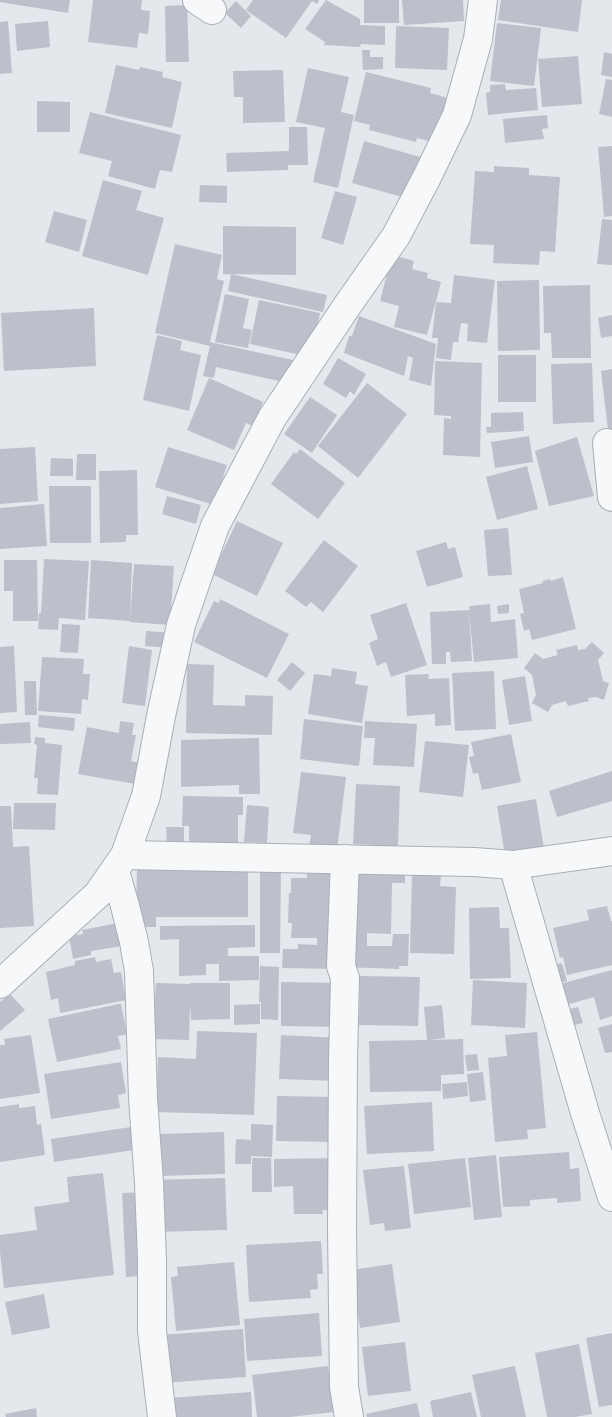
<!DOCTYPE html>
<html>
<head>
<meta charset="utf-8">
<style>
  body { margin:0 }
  canvas { display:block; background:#e4e7ec }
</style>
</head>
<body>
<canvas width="612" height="1417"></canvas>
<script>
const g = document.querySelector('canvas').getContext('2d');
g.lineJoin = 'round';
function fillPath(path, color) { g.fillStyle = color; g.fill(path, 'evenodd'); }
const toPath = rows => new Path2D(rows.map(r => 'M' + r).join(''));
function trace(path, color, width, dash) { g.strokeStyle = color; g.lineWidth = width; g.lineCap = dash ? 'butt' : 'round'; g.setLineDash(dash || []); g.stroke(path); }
const building = toPath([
  [0,0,70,0,68,13,0,2],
  [93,0,142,0,141,10,150,11,148,34,139,33,137,48,88,42],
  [253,0,319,0,317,4,312,1,286,38,246,10],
  [326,0,360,19,360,25,385,26,385,45,361,44,360,47,324,45,325,42,305,29],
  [364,0,399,0,399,23,364,23],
  [402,0,463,0,464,21,404,25],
  [501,0,582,0,578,32,498,20],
  [236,1,251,16,241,28,225,13],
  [187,5,189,62,166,62,165,6],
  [8,21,12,73,0,74,0,22],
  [48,21,50,47,17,51,15,24],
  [497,23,541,28,534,86,490,81],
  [396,26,449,28,447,70,395,68],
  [362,50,370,50,370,57,383,57,383,69,363,70],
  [604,52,612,54,612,77,601,75],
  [578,56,582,104,542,107,538,59],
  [116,65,139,70,140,67,163,72,162,77,182,82,172,128,105,113],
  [308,68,349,77,341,112,354,115,338,188,313,182,325,128,296,122],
  [283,70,285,122,243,123,243,97,234,97,233,71],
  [366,72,431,88,430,93,448,98,437,143,417,138,416,142,369,130,370,125,354,121],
  [606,79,612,80,612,117,599,114],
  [505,84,506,90,536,88,538,110,488,115,486,93,490,92,490,85],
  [37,101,70,102,70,132,37,132],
  [90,112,181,135,172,172,160,170,155,189,108,176,112,161,79,153],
  [547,115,548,128,542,129,544,139,505,143,503,119],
  [289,127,307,127,308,165,288,165,288,170,227,172,226,153,289,151],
  [364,141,420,157,409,199,352,183],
  [612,146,612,216,604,217,598,147],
  [494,166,529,168,529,175,560,177,555,252,540,251,539,265,493,263,494,245,470,244,475,171,494,172],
  [103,180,142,191,136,210,164,218,148,275,82,256],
  [200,185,227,186,227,203,199,202],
  [335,191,357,197,343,245,321,238],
  [54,211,87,220,79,252,45,242],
  [602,219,612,220,612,265,597,264],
  [223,226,296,227,296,275,223,274],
  [175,244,222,255,217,279,224,281,210,342,297,361,292,384,216,367,214,378,203,376,210,346,155,333],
  [392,255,414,261,412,269,428,273,427,278,441,282,427,335,394,327,399,306,380,301],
  [231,274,327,295,323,312,228,291],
  [454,275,495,280,487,343,467,341,468,324,461,323,458,342,453,342,451,360,436,358,438,338,432,338,436,302,451,303],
  [539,280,540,350,498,351,497,281],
  [590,285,591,358,552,358,551,333,544,333,543,286],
  [225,294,249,299,243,328,252,330,248,348,215,342],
  [259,300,320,313,311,357,250,344],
  [94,308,96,366,4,371,1,313],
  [612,315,612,336,601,338,598,318],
  [359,316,436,344,431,386,409,380,413,358,408,356,404,376,344,353,349,336,352,336],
  [157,335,182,341,180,350,201,355,189,411,143,400],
  [498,355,536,355,536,402,498,402],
  [338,358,366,374,354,395,350,391,346,398,323,384],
  [435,361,482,363,480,457,443,455,444,418,451,419,451,416,434,415],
  [592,363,594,422,553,424,551,364],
  [612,369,612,430,608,430,601,371],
  [209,378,263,402,253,426,246,423,234,450,187,430],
  [367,383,407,414,358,478,318,446],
  [310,397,337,415,312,453,284,434],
  [523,412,524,431,487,433,486,427,491,427,491,413],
  [529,436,533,462,495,468,491,442],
  [577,437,594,496,549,506,535,451],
  [35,447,38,501,0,504,0,449],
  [168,447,227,465,214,505,155,487],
  [300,449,345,483,318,519,271,484,294,452,296,454],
  [77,454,96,454,96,480,76,480],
  [51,458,73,459,73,476,50,476],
  [527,466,538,509,497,520,486,477],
  [137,470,138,535,126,535,126,542,100,543,99,471],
  [49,486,91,486,91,543,50,543],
  [167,496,201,505,196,524,162,514],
  [44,504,47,546,0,549,0,508],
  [237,521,283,543,257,596,212,574],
  [508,528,512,575,488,576,484,530],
  [324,540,358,566,323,612,311,602,306,607,285,591],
  [446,542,448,549,455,547,463,577,427,587,416,551],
  [44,559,89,561,85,620,59,618,58,630,38,629,39,613,41,613],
  [4,560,37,560,38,621,13,621,13,591,4,591],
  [91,560,132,563,130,619,134,564,174,566,170,625,130,622,130,621,88,618],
  [563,577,576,629,532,640,529,629,524,631,520,614,524,613,519,589,543,583,542,581,550,579,551,581],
  [220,599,289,634,267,678,194,642,214,601,219,603],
  [406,603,427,665,391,677,386,662,377,666,369,643,378,639,370,615],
  [490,604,491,622,515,619,518,658,474,662,469,612,472,661,451,662,450,652,446,652,446,664,432,664,430,612,470,610,469,606],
  [509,604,509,613,498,614,497,606],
  [62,624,80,625,78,653,60,652],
  [146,631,173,633,171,648,145,646],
  [592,642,604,653,598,660,603,681,609,683,604,700,596,697,588,698,589,701,568,706,566,701,552,705,548,712,532,703,536,695,532,675,524,668,535,653,543,659,558,655,556,650,577,645,578,650,585,649],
  [14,646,17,712,0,713,0,647],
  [129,646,152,650,145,706,122,703],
  [42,657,84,659,83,674,90,674,88,700,82,699,81,714,38,711],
  [292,662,305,673,290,691,277,680],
  [187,664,214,665,213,705,245,706,245,695,273,696,272,735,186,733],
  [332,668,357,672,355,684,368,686,362,723,308,714,314,674,331,676],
  [494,671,496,729,455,731,452,673],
  [429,674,428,679,449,678,451,725,435,726,435,714,407,716,405,675],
  [525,676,532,721,509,725,502,680],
  [24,681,36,681,37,715,25,715],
  [39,715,75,718,74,731,38,727],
  [304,719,363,726,359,766,300,759],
  [120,721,134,723,132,735,136,735,131,761,139,763,135,784,78,774,87,727,119,733],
  [365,721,417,724,414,767,373,765,375,738,364,738],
  [30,722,31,743,0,744,0,724],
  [511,734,521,782,482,790,478,773,473,774,469,757,474,756,471,742],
  [35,737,45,738,45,743,62,745,58,795,37,794,38,778,34,778,37,745,34,744],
  [259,738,260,794,239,794,239,785,181,787,181,740],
  [425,741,469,745,463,797,419,792],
  [612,771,612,801,557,817,549,791],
  [301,772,346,777,337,850,309,846,311,835,293,833],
  [356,784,400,786,398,846,353,844],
  [183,796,243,797,243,815,238,815,238,843,189,842,189,826,182,826],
  [536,799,545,855,506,862,497,806],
  [14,803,56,803,55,830,13,829],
  [247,805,269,807,267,843,244,842],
  [0,806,11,806,13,847,29,846,34,926,0,928],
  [166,827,184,827,184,847,167,847],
  [248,860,248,917,156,917,156,927,140,927,136,916,137,865],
  [281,862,280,953,260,953,260,863],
  [307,869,341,870,338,969,282,968,283,949,298,949,298,944,317,945,317,938,291,938,292,923,288,923,289,893,291,893,291,878,307,878],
  [345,873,405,874,405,883,392,883,391,934,367,933,367,946,392,946,393,934,409,934,408,966,399,966,399,969,343,967],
  [412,873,441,874,440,886,456,887,454,954,410,953],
  [607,906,611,921,612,921,612,965,567,975,563,957,560,958,553,928,589,920,587,910],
  [499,907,500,928,509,928,511,978,470,979,469,908],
  [118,923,122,946,91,951,91,955,73,959,69,936,83,934,82,930],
  [255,925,255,947,228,948,228,956,259,956,259,980,219,981,219,964,206,964,206,975,179,976,179,939,160,940,160,926],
  [95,957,96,962,111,959,114,973,121,972,126,1000,60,1013,58,998,51,1000,46,972,75,965,75,961],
  [562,963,567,981,549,986,544,968],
  [260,966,279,967,278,1020,261,1019,261,1002,259,1002],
  [612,970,612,1016,600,1020,594,997,566,1005,560,984],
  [360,976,420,977,418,1026,359,1025],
  [473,980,527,983,525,1028,471,1025],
  [281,982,341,983,341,1027,281,1026],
  [156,983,190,984,190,983,230,983,230,1019,191,1020,190,1003,189,1040,151,1039,152,1000,155,1000],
  [10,994,25,1010,0,1031,0,1002],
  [119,1004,121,1004,127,1034,118,1036,121,1049,57,1062,48,1019],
  [260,1004,260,1024,234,1025,234,1005],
  [442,1005,445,1038,430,1040,463,1039,464,1074,441,1075,441,1091,370,1092,369,1041,427,1040,424,1007],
  [578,1007,583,1023,570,1026,566,1010],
  [612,1024,612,1052,605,1053,598,1028],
  [197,1031,257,1033,254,1115,156,1112,158,1057,196,1059],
  [537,1032,546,1128,527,1130,528,1139,495,1142,488,1058,507,1056,505,1035],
  [31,1035,40,1093,0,1099,0,1045,5,1045,4,1039],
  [281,1035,339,1038,337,1081,279,1079],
  [477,1054,479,1070,467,1071,465,1055],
  [121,1062,126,1093,118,1095,120,1108,51,1119,44,1074],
  [483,1072,486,1100,470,1102,467,1074],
  [467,1082,468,1096,443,1099,442,1084],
  [277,1096,337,1097,336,1142,276,1141],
  [432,1102,434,1151,367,1154,364,1106],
  [19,1104,19,1108,35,1106,37,1125,41,1124,45,1155,0,1162,0,1107],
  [251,1124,273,1125,272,1157,251,1156,251,1164,235,1164,236,1139,251,1140],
  [131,1127,134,1150,54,1162,51,1139],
  [224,1132,225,1174,159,1176,158,1134],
  [569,1152,570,1169,579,1168,581,1201,557,1203,557,1198,530,1200,530,1206,503,1207,499,1157],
  [496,1155,502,1217,474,1220,468,1158],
  [252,1158,271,1158,272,1192,252,1192],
  [338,1158,339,1210,322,1210,323,1214,294,1214,293,1186,274,1187,274,1159],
  [465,1158,471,1207,414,1214,408,1164],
  [404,1166,411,1228,385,1231,384,1223,370,1225,363,1170],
  [103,1173,114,1275,4,1288,0,1252,0,1235,37,1230,34,1207,69,1202,67,1177],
  [225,1178,227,1230,154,1232,152,1180],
  [145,1192,149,1275,126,1277,122,1193],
  [321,1241,323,1274,317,1274,318,1289,310,1290,311,1298,249,1302,246,1245],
  [234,1262,240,1325,176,1331,171,1277,178,1276,177,1267],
  [392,1264,400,1322,360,1328,351,1270],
  [44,1294,50,1328,12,1335,5,1302],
  [319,1313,322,1356,247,1361,244,1319],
  [243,1329,246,1377,163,1383,160,1335],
  [612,1333,612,1405,599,1407,586,1338],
  [405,1342,411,1391,368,1396,362,1347],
  [579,1344,592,1414,575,1417,547,1417,535,1353],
  [328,1366,334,1412,290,1417,257,1417,252,1375],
  [515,1366,526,1417,481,1417,472,1375],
  [251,1392,252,1417,171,1417,169,1398],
  [471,1392,477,1417,433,1417,430,1401],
  [417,1403,420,1417,367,1417,366,1414],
  [36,1408,37,1417,6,1417,5,1414]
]);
const minor = toPath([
  [197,0,212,10],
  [607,443,612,497],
  [125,855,474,862,513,865,612,851],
  [345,859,341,966,345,978,343,1060,342,1229,344,1387,349,1417],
  [513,865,585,1113,612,1197],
  [115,871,125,906,134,942,139,971,143,1098,149,1183,152,1260,152,1331,162,1417],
  [0,984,98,894,125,855,146,796,161,716,181,625,215,526,272,418,347,306,396,236,427,177,457,115,478,39,483,0]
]);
fillPath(building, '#bbc0ca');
trace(minor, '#a9aeb7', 30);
trace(minor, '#f7f8fa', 28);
</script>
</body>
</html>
